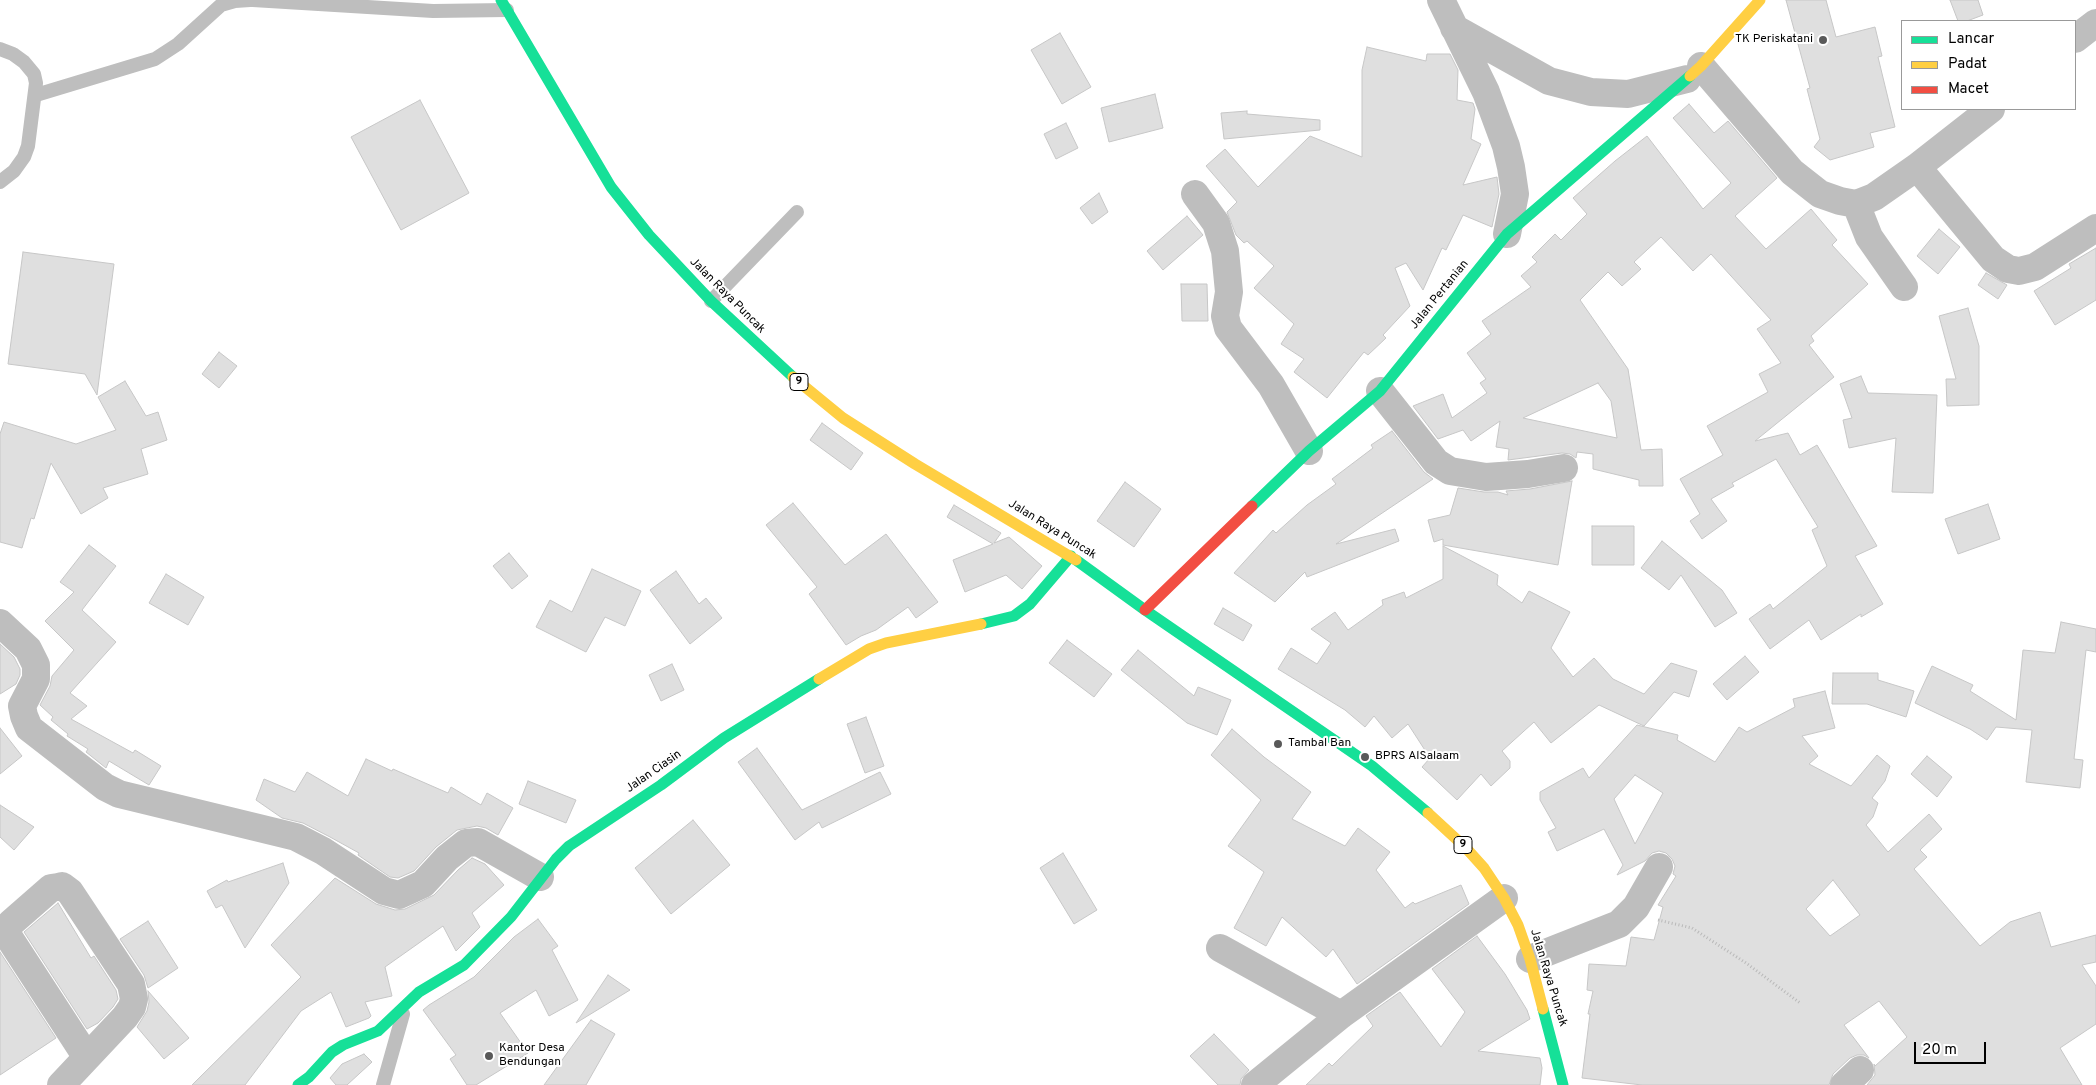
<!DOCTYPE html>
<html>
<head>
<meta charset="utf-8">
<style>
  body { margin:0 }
  #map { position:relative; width:2096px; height:1085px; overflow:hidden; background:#fff; font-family:Overpass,sans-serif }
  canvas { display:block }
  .legend { position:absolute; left:1901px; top:20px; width:175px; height:90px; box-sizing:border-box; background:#fff; border:1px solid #999; margin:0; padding:6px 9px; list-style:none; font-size:15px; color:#000 }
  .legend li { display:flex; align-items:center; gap:10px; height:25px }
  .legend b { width:25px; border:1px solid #999 }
  .scale { position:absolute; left:1914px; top:1042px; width:72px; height:22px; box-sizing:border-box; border:2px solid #000; border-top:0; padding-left:6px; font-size:15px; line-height:18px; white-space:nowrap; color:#000; -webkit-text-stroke:4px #fff; paint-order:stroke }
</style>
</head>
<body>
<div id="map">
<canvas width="2096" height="1085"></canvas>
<ul class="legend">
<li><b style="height:6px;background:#16e098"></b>Lancar</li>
<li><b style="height:6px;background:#ffcf43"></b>Padat</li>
<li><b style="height:6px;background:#f24e42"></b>Macet</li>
</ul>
<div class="scale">20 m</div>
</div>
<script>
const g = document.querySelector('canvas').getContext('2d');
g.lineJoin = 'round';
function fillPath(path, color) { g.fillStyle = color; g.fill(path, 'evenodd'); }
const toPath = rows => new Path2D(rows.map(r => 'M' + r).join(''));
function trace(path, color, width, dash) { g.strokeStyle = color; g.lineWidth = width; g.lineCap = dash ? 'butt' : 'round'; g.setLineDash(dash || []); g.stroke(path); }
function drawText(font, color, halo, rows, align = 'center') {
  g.font = font + ' Overpass,sans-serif'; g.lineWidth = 4; g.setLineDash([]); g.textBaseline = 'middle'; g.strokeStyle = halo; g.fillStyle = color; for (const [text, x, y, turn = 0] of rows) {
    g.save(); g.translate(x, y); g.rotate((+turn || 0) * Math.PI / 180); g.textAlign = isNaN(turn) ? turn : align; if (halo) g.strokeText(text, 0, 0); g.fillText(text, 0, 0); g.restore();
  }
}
const building = toPath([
  [1786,0,1826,0,1836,37,1875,27,1882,56,1878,57,1895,127,1870,133,1874,147,1830,160,1814,147,1820,139,1807,89,1810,88,1786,0],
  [1950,0,1978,0,1983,15,1967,21,1958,21,1950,0],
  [1060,33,1091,87,1062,104,1031,50,1060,33],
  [1367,47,1426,61,1427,54,1450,54,1458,70,1457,100,1473,103,1475,109,1471,139,1481,144,1463,185,1497,177,1499,194,1492,227,1463,215,1446,250,1442,248,1423,290,1406,263,1395,268,1410,306,1383,335,1386,338,1368,355,1364,352,1327,398,1294,372,1304,359,1281,344,1294,324,1254,288,1274,266,1247,241,1244,243,1236,235,1227,212,1237,202,1206,166,1225,149,1258,187,1310,136,1362,157,1362,70,1367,47],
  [1155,94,1163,128,1109,142,1101,108,1155,94],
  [420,100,469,193,401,230,351,137,420,100],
  [1689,104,1714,133,1728,121,1777,178,1735,216,1766,249,1811,209,1837,240,1832,245,1868,284,1811,336,1814,341,1809,345,1834,377,1755,441,1788,433,1800,455,1817,445,1877,546,1855,556,1883,604,1861,617,1861,614,1821,640,1809,620,1770,649,1749,619,1770,604,1773,609,1827,566,1812,530,1818,527,1776,459,1732,483,1734,486,1711,499,1727,521,1702,539,1690,521,1700,514,1680,479,1723,455,1707,426,1768,392,1759,374,1781,363,1757,329,1771,320,1711,254,1693,271,1661,237,1634,262,1641,269,1622,286,1608,272,1580,300,1628,369,1641,450,1662,449,1663,486,1639,486,1639,480,1593,469,1593,454,1577,452,1576,458,1570,454,1562,453,1508,460,1509,449,1496,447,1500,421,1471,441,1463,430,1438,439,1413,406,1443,394,1452,418,1487,393,1480,383,1486,379,1467,353,1491,334,1482,321,1531,287,1521,276,1537,262,1532,257,1555,234,1561,240,1587,214,1573,198,1615,161,1647,136,1703,209,1731,183,1673,118,1689,104],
  [1598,383,1611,401,1617,438,1523,418,1598,383],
  [1247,111,1247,114,1320,120,1320,130,1224,139,1221,113,1247,111],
  [1066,123,1078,148,1056,159,1044,134,1066,123],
  [1099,193,1108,212,1092,224,1080,208,1099,193],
  [1187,216,1203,235,1163,270,1147,251,1187,216],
  [1939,229,1960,247,1938,274,1917,256,1939,229],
  [2096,248,2096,300,2055,325,2034,291,2071,268,2069,264,2096,248],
  [23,252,114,264,97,395,85,374,8,364,23,252],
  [1986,273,2007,285,1998,299,1978,285,1986,273],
  [1181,284,1207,284,1208,321,1182,321,1181,284],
  [1968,308,1979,346,1979,405,1947,406,1946,379,1956,379,1939,316,1968,308],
  [219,352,237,366,219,388,202,374,219,352],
  [1861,376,1868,393,1937,395,1933,493,1892,492,1896,438,1849,448,1843,420,1852,418,1840,384,1861,376],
  [125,381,146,416,158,412,167,440,141,449,148,474,103,488,108,498,81,514,51,463,34,519,31,518,22,548,0,542,0,434,4,422,76,444,116,430,98,397,125,381],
  [822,423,863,453,851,470,810,440,822,423],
  [1392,431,1424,472,1433,479,1336,544,1395,529,1399,541,1307,577,1305,572,1275,602,1234,573,1273,530,1276,533,1307,505,1336,484,1332,479,1373,448,1371,445,1392,431],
  [1572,481,1558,565,1443,545,1443,539,1434,542,1428,520,1450,515,1458,488,1484,492,1498,492,1508,495,1506,491,1530,489,1572,481],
  [1125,482,1161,509,1134,547,1097,521,1125,482],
  [793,503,845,565,886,534,938,602,916,618,908,607,876,630,861,636,846,645,809,594,817,587,766,525,793,503],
  [1988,504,2000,539,1958,554,1945,519,1988,504],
  [954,505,1001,533,994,543,1009,537,1042,566,1022,589,1006,575,965,592,953,560,993,544,947,517,954,505],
  [1592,526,1634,526,1634,565,1592,565,1592,526],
  [1662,541,1722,590,1737,613,1715,627,1681,575,1669,590,1641,568,1662,541],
  [89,545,116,566,82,610,116,642,70,693,87,706,71,719,133,753,135,750,161,766,149,785,109,761,106,768,86,752,88,749,67,736,68,734,51,720,53,717,40,705,50,686,52,676,74,650,45,621,74,592,60,582,89,545],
  [1443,546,1498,575,1497,585,1522,603,1529,591,1570,612,1551,648,1573,677,1594,658,1613,679,1644,694,1671,663,1697,671,1689,697,1674,692,1644,726,1599,705,1551,743,1534,722,1502,751,1510,761,1510,768,1491,786,1481,774,1457,800,1422,767,1430,758,1408,724,1392,738,1374,716,1365,727,1345,710,1278,669,1291,648,1317,664,1331,643,1311,629,1335,612,1348,630,1383,605,1382,600,1404,592,1406,598,1443,579,1443,546],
  [509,553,528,576,512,589,493,566,509,553],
  [592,569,641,591,625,626,605,617,586,652,536,627,550,600,572,612,592,569],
  [676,571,699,604,706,598,722,618,690,644,650,590,676,571],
  [166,574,204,597,188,625,149,603,166,574],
  [1223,608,1252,625,1243,641,1214,624,1223,608],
  [2061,622,2096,629,2096,652,2086,650,2074,759,2083,760,2080,788,2026,782,2032,730,1996,727,1987,740,1970,729,1915,703,1932,666,1973,685,1970,691,2016,720,2023,650,2055,653,2061,622],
  [1067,640,1112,674,1094,697,1049,663,1067,640],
  [0,644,14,657,20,669,20,675,16,684,0,694,0,644],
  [1138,650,1194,696,1198,687,1231,700,1217,735,1187,723,1121,670,1138,650],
  [1745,656,1759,672,1727,700,1713,684,1745,656],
  [672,664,684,690,661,701,649,675,672,664],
  [1833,673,1878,673,1878,680,1914,691,1906,717,1867,704,1832,704,1833,673],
  [1825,691,1835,728,1802,736,1818,756,1809,764,1851,786,1877,755,1890,766,1885,781,1872,798,1878,803,1873,817,1866,825,1888,852,1929,814,1942,829,1920,850,1927,857,1914,869,1980,946,2010,922,2040,912,2051,947,2096,935,2096,962,2082,965,2096,986,2096,1024,2060,1048,2082,1085,1867,1085,1875,1075,1874,1064,1875,1066,1907,1037,1879,1001,1844,1025,1869,1058,1864,1055,1857,1055,1850,1058,1833,1074,1829,1085,1642,1085,1582,1078,1590,1014,1588,1014,1593,991,1587,990,1589,964,1626,966,1631,937,1654,940,1663,907,1658,905,1676,876,1673,874,1675,866,1672,859,1666,853,1659,851,1652,853,1645,861,1617,875,1623,865,1604,829,1557,851,1548,832,1556,828,1540,800,1540,792,1583,768,1589,778,1637,725,1678,735,1677,740,1715,762,1739,727,1747,732,1795,707,1793,699,1825,691],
  [1635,775,1663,793,1635,844,1614,799,1635,775],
  [1833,880,1860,915,1830,936,1806,909,1833,880],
  [866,717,884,766,865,773,847,724,866,717],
  [0,728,22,756,0,774,0,728],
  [1232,729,1264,757,1311,792,1292,819,1345,846,1358,828,1390,852,1376,870,1405,908,1413,902,1415,904,1461,885,1469,904,1357,984,1333,949,1326,957,1282,917,1266,946,1234,928,1264,872,1228,846,1261,800,1211,755,1232,729],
  [757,748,802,810,880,772,891,794,822,828,819,822,795,840,738,762,757,748],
  [1927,756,1952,777,1937,797,1911,774,1927,756],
  [366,759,392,771,393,769,448,793,451,787,481,805,487,793,513,808,498,835,486,828,477,826,457,830,436,847,414,871,398,878,390,877,358,855,359,853,330,837,303,823,282,818,256,800,264,779,295,792,307,772,348,796,366,759],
  [528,781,576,800,566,823,519,804,528,781],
  [0,805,34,827,14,850,0,837,0,805],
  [693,820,730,865,671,914,635,868,693,820],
  [1063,853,1097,910,1074,924,1040,868,1063,853],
  [472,858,485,864,504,885,472,913,480,927,456,951,443,926,385,967,392,996,365,1002,371,1016,369,1018,346,1027,331,992,301,1011,245,1085,192,1085,301,977,271,945,335,878,376,904,395,910,405,909,434,895,458,870,472,858],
  [283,863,289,883,245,948,222,905,216,908,207,891,227,880,228,882,283,863],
  [58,903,91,958,94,956,116,990,118,999,113,1007,98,1023,87,1029,24,932,58,903],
  [538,919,558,946,552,950,578,1000,549,1016,536,990,500,1013,528,1053,476,1085,467,1085,450,1059,456,1055,423,1010,429,1005,474,977,514,937,538,919],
  [148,921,178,968,148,988,144,975,120,939,148,921],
  [1477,936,1505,974,1527,1010,1530,1019,1478,1051,1540,1058,1542,1068,1540,1085,1306,1085,1329,1063,1332,1066,1373,1026,1366,1016,1400,992,1441,1047,1465,1012,1432,969,1477,936],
  [0,952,56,1038,0,1075,0,952],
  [608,975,630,990,576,1023,608,975],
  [148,991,189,1038,164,1059,137,1027,147,1011,149,1002,148,991],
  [591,1020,615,1034,586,1085,544,1085,591,1020],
  [1214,1034,1249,1070,1241,1079,1240,1085,1218,1085,1190,1056,1214,1034],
  [364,1054,372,1062,347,1085,336,1085,330,1078,342,1064,364,1054]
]);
const path = toPath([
  [1658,920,1692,928,1746,963,1800,1003]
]);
const lane = toPath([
  [253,0,433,11,507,10],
  [0,49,13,54,24,62,34,74,36,83,28,146,24,157,14,171,0,182],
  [36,95,155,59,178,44,221,5,235,1,250,0],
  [711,301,797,212],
  [383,1085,403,1014]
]);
const street = toPath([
  [1441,0,1486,92,1506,146,1511,167,1515,194,1507,234],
  [1454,28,1549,81,1591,92,1628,94,1687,79],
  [2075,39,2096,23],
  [1701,66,1792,172,1820,194,1840,201,1856,204,1874,197,1917,167,1991,109],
  [1917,167,1993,259,2008,269,2019,271,2035,267,2096,228],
  [1195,194,1216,223,1225,251,1229,292,1225,316,1228,328,1271,385,1309,451],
  [1856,204,1869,237,1904,287],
  [1380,391,1436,462,1450,471,1486,477,1528,474,1564,468],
  [0,623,28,649,36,665,36,679,22,706,24,716,29,728,105,787,119,794,296,837,323,851,384,891,399,895,423,884,447,858,466,843,478,842,540,877],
  [1220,948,1341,1015],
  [1530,959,1619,924,1636,907,1659,867],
  [61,1085,125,1017,132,1007,134,999,131,984,70,892,62,886,58,887,51,888,11,923,8,927,8,936,86,1056],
  [1255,1085,1341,1015,1504,898],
  [1844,1085,1860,1070]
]);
const fast = toPath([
  [501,0,611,187,649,235,711,301,793,377],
  [1252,506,1309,451,1380,391,1507,234,1690,76],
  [1076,560,1145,610,1372,766,1428,813],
  [981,624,1014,616,1030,604,1071,556],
  [1543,1009,1563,1085],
  [298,1085,309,1077,332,1052,343,1045,378,1031,419,992,464,965,511,917,556,859,569,846,661,785,724,738,819,679]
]);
const slow = toPath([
  [1690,76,1701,66,1760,0],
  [793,377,843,418,915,464,1076,560],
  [819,679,869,649,886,643,981,624],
  [1428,813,1466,848,1484,868,1504,898,1518,925,1530,959,1543,1009]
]);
const jam = toPath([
  [1145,610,1252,506]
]);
const markers = [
  [1823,40,5,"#595959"],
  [1278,744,5,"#595959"],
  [1365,757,5,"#595959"],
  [489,1056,5,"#595959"]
];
const shields = [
  [799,382,18],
  [1463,845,18]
];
const shieldNames = [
  ["9",799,382],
  ["9",1463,845]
];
const poiNames = [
  ["TK Periskatani",1813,40,"right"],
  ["Tambal Ban",1288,744],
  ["BPRS AlSalaam",1375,757],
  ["Kantor Desa",499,1049],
  ["Bendungan",499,1063]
];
const streetNames = [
  ["Jalan Pertanian",1440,295,-51],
  ["Jalan Raya Puncak",727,296,45],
  ["Jalan Raya Puncak",1052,530,32],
  ["Jalan Ciasin",654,772,-35],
  ["Jalan Raya Puncak",1548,978,73]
];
fillPath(building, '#dfdfdf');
trace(building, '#c7c7c7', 1);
trace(path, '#b9b9b9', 3, [1, 2.5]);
trace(lane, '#bebebe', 14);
trace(street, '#bebebe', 28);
trace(fast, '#16e098', 11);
trace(slow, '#ffcf43', 11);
trace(jam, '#f24e42', 11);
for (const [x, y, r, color] of markers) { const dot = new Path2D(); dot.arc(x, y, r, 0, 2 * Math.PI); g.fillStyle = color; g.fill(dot); trace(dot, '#fff', 2); }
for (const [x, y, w] of shields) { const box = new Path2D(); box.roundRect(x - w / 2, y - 8.5, w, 17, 4); g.fillStyle = '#fff'; g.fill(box); trace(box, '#000', 1); }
drawText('bold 11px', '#000', null, shieldNames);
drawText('12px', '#000', '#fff', poiNames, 'left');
drawText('12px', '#000', '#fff', streetNames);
</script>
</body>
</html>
